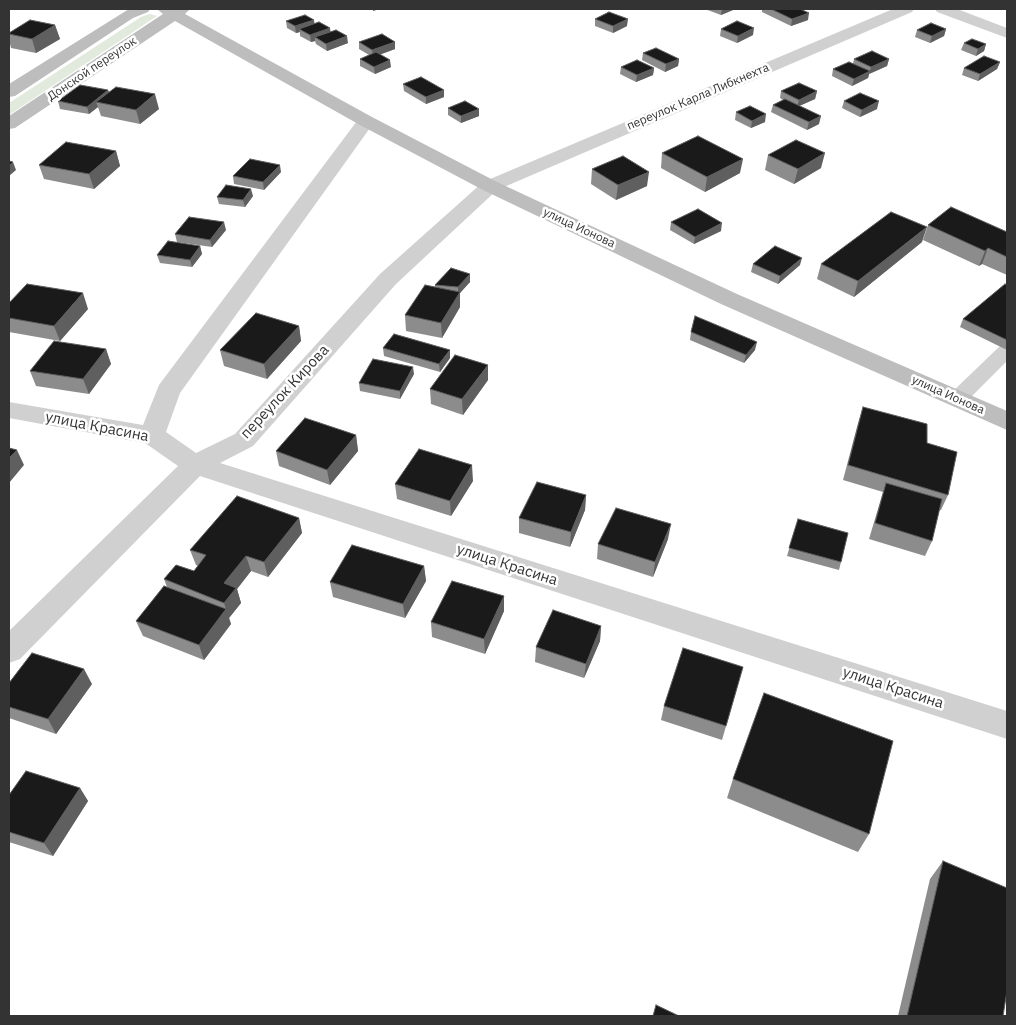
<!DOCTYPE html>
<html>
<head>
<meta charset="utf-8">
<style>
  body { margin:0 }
  #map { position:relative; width:1016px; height:1025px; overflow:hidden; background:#fff; font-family:"IBM Plex Sans",sans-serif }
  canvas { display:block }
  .frame { position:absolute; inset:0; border:10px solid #333; pointer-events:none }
</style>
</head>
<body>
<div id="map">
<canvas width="1016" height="1025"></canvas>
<div class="frame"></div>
</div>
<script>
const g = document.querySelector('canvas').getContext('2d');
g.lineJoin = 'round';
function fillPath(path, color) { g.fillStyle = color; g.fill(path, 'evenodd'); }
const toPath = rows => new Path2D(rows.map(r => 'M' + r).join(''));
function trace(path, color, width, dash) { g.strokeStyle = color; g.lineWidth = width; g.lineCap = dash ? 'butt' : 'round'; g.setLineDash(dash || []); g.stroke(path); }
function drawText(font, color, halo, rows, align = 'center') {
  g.font = font + ' "IBM Plex Sans",sans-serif'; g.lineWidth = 5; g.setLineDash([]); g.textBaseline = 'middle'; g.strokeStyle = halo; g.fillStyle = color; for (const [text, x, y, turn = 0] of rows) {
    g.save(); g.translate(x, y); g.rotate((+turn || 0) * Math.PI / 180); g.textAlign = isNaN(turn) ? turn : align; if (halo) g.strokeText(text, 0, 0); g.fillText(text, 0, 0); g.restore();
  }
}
const green = toPath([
  [150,14,157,16,9,115,9,103,141,17]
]);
const lane = toPath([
  [1007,344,1007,361,964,404,957,406,950,404,947,399,950,394,1000,346,1007,344]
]);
const street = toPath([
  [893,9,914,9,912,12,497,190,396,284,253,446,220,463,1007,711,1007,739,200,476,20,659,9,663,9,631,178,466,145,443,9,418,9,402,143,425,159,385,360,117,366,116,372,117,375,121,180,393,166,432,196,453,235,434,380,274,483,182,893,9],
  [935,9,957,9,1007,28,1007,38,937,12,935,9]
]);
const secondary = toPath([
  [129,9,150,9,148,12,133,18,15,96,9,97,9,84,129,9],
  [157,9,190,9,185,14,372,117,497,182,737,294,1007,411,1007,430,721,304,483,190,360,125,175,21,15,128,9,129,9,116,163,14,157,9]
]);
const wall = toPath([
  [705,9,733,9,733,10,721,15],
  [762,9,800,9,808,20,791,26,762,12],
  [595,19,627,26,613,33,595,26],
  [286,21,314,24,330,28,330,32,348,43,327,51,316,44,315,41,311,42,300,36,300,32,296,33,287,28],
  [55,25,60,39,36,53,11,48,9,40,9,33],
  [721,29,753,35,737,43,720,36],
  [946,29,944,36,930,43,915,37,917,30],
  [359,42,395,49,379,55,391,67,375,74,360,66,360,59,369,55,359,49],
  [964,43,986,44,984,51,976,56,961,50],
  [643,53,679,59,678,66,665,72,642,60],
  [854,59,889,59,887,66,869,74,868,78,852,86,832,76,833,69,853,64],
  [1000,62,997,69,978,81,962,75,964,68],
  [621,67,654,68,653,75,636,82,620,74],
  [403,84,444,97,426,104,404,91],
  [108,90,109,92,159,109,140,124,101,116,98,107,89,114,60,109,58,101],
  [781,91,817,91,815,99,799,106,819,124,807,130,771,112,773,105,783,100,780,98],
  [844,101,877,109,860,117,842,108],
  [448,108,479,109,479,116,461,123,448,115],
  [736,112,765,122,751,128,735,120],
  [116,151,120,166,94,189,44,179,39,165],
  [662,153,740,173,705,192,661,168],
  [768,155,821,168,794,184,765,170],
  [592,169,647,186,616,200,591,184],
  [281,172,264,190,234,184,233,176],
  [253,196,245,207,219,204,217,197],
  [671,222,721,231,694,244,670,230],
  [928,225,1007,232,1007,275,982,264,979,266,923,240],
  [226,230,212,247,177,242,175,234],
  [922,242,854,297,817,279,821,264],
  [200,246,202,254,192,267,160,263,157,255],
  [753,264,800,265,778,284,751,272],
  [470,274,470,282,460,293,460,307,442,338,406,331,405,315,435,287,435,285],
  [1007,285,1007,350,960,327,963,319],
  [9,303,88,309,60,341,9,332],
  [299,326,301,341,267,379,224,366,220,350],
  [691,332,755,350,744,363,690,340],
  [383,348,450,358,440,372,384,356],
  [106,349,111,364,89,394,36,386,30,371],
  [414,374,400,399,360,391,359,383],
  [488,380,463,415,431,404,430,389],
  [863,407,927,443,948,495,941,510,939,510,932,541,925,556,869,539,883,492,843,480,858,423],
  [356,435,358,451,330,485,279,466,276,451],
  [473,481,451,516,397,499,395,484],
  [586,495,585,510,570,547,519,533,519,518],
  [299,518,302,533,268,577,251,571,237,589,241,603,229,618,231,624,204,660,143,636,136,621,167,587,164,579,194,571,198,566,196,565,190,550],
  [798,519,841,562,839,570,787,556],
  [668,539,653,577,597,559,598,544],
  [424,566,426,581,405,618,333,597,330,582],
  [504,611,485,654,432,637,431,622],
  [601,626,600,641,584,678,535,662,536,647],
  [743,667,722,740,661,720,664,706],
  [9,683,92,684,56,734,9,718],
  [733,779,869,834,858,852,727,798],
  [80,788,88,801,53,856,9,842,9,795],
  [943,861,1003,1016,898,1016,930,879]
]);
const shadedWall = toPath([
  [373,9,380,9,373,11],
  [722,9,733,9,733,10,721,15],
  [809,13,808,20,791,26,792,19],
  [628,19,627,26,613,33,613,26],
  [314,20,315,27,299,29,300,32,296,33,295,26],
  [55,25,60,39,36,53,32,39],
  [330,28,331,35,315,37,315,41,311,42,310,35],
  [754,28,753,35,737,43,738,36],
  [946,29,944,36,930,43,932,36],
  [347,36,348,43,327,51,326,44],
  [395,42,395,49,373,57,372,50],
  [986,44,984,51,976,56,978,49],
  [679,59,678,66,665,72,666,64],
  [889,59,887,66,869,74,871,67],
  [390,60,391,67,375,74,374,67],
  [1000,62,997,69,978,81,980,74],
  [654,68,653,75,636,82,637,75],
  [870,71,868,78,852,86,854,79],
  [108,90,111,97,96,102,98,107,89,114,87,107],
  [444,90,444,97,426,104,426,97],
  [817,91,815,99,797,107,799,100],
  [155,94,159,109,140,124,136,110],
  [879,101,877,109,860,117,862,110],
  [479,109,479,116,461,123,461,116],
  [766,114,765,122,751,128,752,121],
  [821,116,819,124,807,130,809,122],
  [116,151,120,166,94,189,89,174],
  [825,153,821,168,794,184,798,169],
  [743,159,740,173,705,192,707,177],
  [13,162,16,170,9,176,9,166],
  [280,165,281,172,264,190,263,182],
  [649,172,647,186,616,200,618,185],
  [251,189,253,196,245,207,243,200],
  [224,222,226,230,212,247,210,240],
  [722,223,721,231,694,244,695,237],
  [927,227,922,242,854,297,858,281],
  [200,246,202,254,192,267,190,260],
  [988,248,982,264,979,266,985,251],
  [802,258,800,265,778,284,780,276],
  [470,274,470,282,460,293,460,307,442,338,441,323,458,294,458,287],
  [83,293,88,309,60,341,54,326],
  [299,326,301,341,267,379,264,364],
  [757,342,755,350,744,363,746,355],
  [106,349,111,364,89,394,83,379],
  [450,350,450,358,440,372,439,364],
  [488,365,488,380,463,415,462,399],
  [413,367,414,374,400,399,400,391],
  [356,435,358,451,330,485,327,470],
  [17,450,24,465,9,483,9,458],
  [472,465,473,481,451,516,450,501],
  [586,495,585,510,570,547,571,532],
  [299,518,302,533,268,577,264,562],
  [671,524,668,539,653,577,655,562],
  [246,556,251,571,237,589,241,603,229,618,224,603,224,583],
  [424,566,426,581,405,618,403,604],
  [504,596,504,611,485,654,484,639],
  [226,609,231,624,204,660,199,645],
  [601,626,600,641,584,678,586,664],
  [84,669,92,684,56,734,48,719],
  [80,788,88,801,53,856,44,843]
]);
const building = toPath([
  [771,9,800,9,809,13,792,19,771,9],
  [609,12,628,19,613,26,595,19,609,12],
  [305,15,314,20,295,26,286,21,305,15],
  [30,20,55,25,32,39,9,34,9,33,30,20],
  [737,21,754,28,738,36,721,29,737,21],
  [319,22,330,28,310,35,299,29,319,22],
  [931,23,946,29,932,36,917,30,931,23],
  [336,30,347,36,326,44,315,37,336,30],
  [382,34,395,42,372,50,359,42,382,34],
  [972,39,986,44,978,49,964,43,972,39],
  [656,48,679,59,666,64,643,53,656,48],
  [872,51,889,59,871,67,854,59,872,51],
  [376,52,390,60,374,67,360,59,376,52],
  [984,56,1000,62,980,74,964,68,984,56],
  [637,60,654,68,637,75,621,67,637,60],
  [849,62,870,71,854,79,833,69,849,62],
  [421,77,444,90,426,97,403,84,421,77],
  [799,83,817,91,799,100,781,91,799,83],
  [80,85,108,90,87,107,58,101,80,85],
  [116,87,155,94,136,110,96,102,116,87],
  [860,93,879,101,862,110,844,101,860,93],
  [785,99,821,116,809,122,773,105,785,99],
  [465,101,479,109,461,116,448,108,465,101],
  [750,106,766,114,752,121,736,112,750,106],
  [698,136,743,159,707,177,662,153,698,136],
  [796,140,825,153,798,169,768,155,796,140],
  [66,142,116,151,89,174,39,165,66,142],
  [623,156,649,172,618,185,592,169,623,156],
  [250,159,280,165,263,182,233,176,250,159],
  [9,161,13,162,9,166,9,161],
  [226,185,251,189,243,200,217,197,226,185],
  [951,207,1007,232,1007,257,988,248,985,251,928,225,951,207],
  [698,209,722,223,695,237,671,222,698,209],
  [891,212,927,227,858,281,821,264,891,212],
  [189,217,224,222,210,240,175,234,189,217],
  [168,241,200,246,190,260,157,255,168,241],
  [775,246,802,258,780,276,753,264,775,246],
  [451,268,470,274,458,287,435,285,451,268],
  [27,284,83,293,54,326,9,318,9,303,27,284],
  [1005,284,1007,285,1007,340,963,319,1005,284],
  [425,285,460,292,441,323,405,315,425,285],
  [256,313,299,326,264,364,220,350,256,313],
  [695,316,757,342,746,355,691,332,695,316],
  [394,334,450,350,439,364,383,348,394,334],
  [54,341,106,349,83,379,30,371,54,341],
  [455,355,488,365,462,399,430,389,455,355],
  [373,359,413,367,400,391,359,383,373,359],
  [863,407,927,424,927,443,957,452,948,495,848,465,863,407],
  [305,418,356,435,327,470,276,451,305,418],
  [9,448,17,450,9,458,9,448],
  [419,449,472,465,450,501,395,484,419,449],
  [537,482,586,495,571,532,519,518,537,482],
  [886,483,942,499,932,541,875,523,886,483],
  [237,496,299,518,264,562,246,556,224,583,236,588,224,603,164,579,176,565,194,571,206,555,190,550,237,496],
  [616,508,671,524,655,562,598,544,616,508],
  [798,519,848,533,841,562,789,548,798,519],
  [352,545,424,566,403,604,330,582,352,545],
  [452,581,504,596,484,639,431,622,452,581],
  [164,586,226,609,199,645,136,621,164,586],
  [553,610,601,626,586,664,536,647,553,610],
  [683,648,743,667,726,726,664,706,683,648],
  [32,653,84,669,48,719,9,707,9,683,32,653],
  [764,693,893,741,869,834,733,779,764,693],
  [26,771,80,788,44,843,9,832,9,795,26,771],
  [943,861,1007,888,1007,991,1003,1016,907,1016,943,861],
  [656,1005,679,1016,653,1016,656,1005]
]);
const farStreetnames = [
  ["Донской переулок",92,69,-34],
  ["переулок Карла Либкнехта",698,97,-23],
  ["улица Ионова",579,228,25],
  ["улица Ионова",948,395,24]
];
const streetNames = [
  ["переулок Кирова",285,392,-47],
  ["улица Красина",97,427,11],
  ["улица Красина",507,565,18],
  ["улица Красина",893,688,18]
];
fillPath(green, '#e2e9dd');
fillPath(lane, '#d0d0d0');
fillPath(street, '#d0d0d0');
fillPath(secondary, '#bdbdbd');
fillPath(wall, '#8c8c8c');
fillPath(shadedWall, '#5f5f5f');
fillPath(building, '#1a1a1a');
trace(building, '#5f5f5f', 1);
drawText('12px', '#333', '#fff', farStreetnames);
drawText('15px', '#333', '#fff', streetNames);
</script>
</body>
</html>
